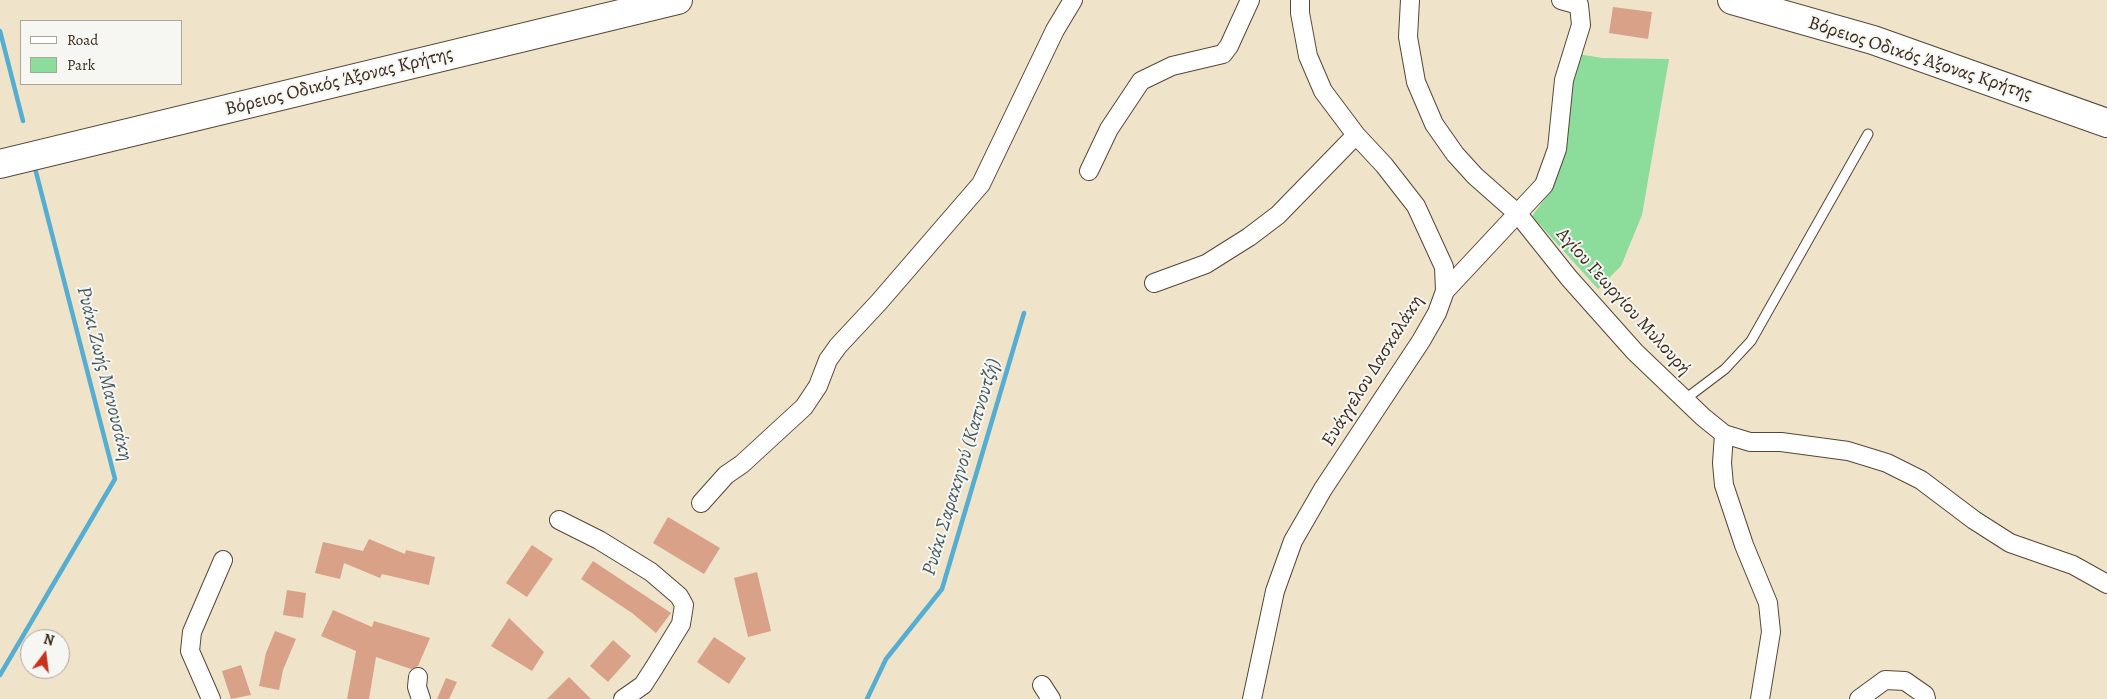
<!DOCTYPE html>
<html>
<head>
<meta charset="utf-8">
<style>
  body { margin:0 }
  #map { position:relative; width:2107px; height:699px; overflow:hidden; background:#efe4c9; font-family:Alegreya,serif }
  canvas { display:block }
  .legend { position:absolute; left:20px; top:20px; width:162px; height:65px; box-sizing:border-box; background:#f6f6f2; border:1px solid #aba49d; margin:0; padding:6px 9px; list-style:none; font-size:15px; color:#3b2a1e }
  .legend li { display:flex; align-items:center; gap:10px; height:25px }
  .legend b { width:25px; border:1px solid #aba49d }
  .north { position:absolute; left:20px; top:629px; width:50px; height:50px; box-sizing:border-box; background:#f6f6f2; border:1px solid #aba49d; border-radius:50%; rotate:15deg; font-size:14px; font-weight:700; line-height:20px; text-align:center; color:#3b2a1e }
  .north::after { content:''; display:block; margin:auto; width:18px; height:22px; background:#c8321e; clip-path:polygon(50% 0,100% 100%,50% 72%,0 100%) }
</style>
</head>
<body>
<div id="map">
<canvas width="2107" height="699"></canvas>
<ul class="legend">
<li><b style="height:6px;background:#fff"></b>Road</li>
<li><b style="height:14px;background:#8cdc9b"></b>Park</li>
</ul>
<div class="north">N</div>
</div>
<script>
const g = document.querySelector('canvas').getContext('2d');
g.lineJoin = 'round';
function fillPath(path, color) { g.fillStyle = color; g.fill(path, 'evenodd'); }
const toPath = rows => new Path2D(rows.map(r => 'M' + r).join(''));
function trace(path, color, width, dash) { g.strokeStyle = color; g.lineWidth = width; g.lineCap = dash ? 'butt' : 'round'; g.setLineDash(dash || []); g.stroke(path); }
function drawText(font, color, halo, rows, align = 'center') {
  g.font = font + ' Alegreya,serif'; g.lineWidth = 4; g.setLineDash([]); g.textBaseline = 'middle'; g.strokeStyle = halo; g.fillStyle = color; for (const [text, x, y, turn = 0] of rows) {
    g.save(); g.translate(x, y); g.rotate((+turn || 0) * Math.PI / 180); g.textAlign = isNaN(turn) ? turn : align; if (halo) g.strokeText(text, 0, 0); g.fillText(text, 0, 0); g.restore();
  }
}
const green = toPath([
  [1578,54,1602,58,1669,59,1642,215,1621,266,1598,289,1532,216,1550,192,1561,156]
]);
const stream = toPath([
  [0,31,23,121],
  [0,675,115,479,36,172],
  [867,699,886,659,942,589,1024,313]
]);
const building = toPath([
  [1613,7,1652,12,1648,39,1609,33],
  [668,517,720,548,704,574,653,543],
  [369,539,405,554,406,550,435,557,429,585,382,574,380,578,344,563,340,579,315,573,323,542,363,551],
  [532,545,553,559,527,597,506,583],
  [593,561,671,613,656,633,632,613,581,579],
  [757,572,771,631,748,637,734,578],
  [287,590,306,593,303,618,283,615],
  [333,610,372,627,374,621,430,638,418,666,411,669,376,657,369,699,347,699,356,651,321,636],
  [509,618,544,652,532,671,491,646],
  [275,631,296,639,283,670,279,690,259,686,266,653],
  [714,637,746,658,729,684,697,662],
  [613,640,631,656,608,682,590,666],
  [241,665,251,695,231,699,222,671],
  [569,677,591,699,547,699],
  [446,678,457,682,449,699,437,699]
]);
const lane = toPath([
  [1684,400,1725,369,1751,341,1868,134]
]);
const street = toPath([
  [1410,0,1408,37,1416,82,1434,124,1455,154,1475,176,1518,214,1569,278,1635,352,1703,417,1724,434,1750,442,1781,442,1848,451,1887,463,1921,480,1974,520,2010,543,2073,565,2107,584],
  [1089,171,1109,129,1141,81,1172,66,1223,54,1229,46,1250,0],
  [1154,283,1206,264,1249,237,1278,215,1356,135],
  [1445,291,1544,185,1557,149,1564,80,1581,25,1579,5,1561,0],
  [1724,434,1722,463,1724,485,1744,545,1768,603,1771,632,1760,699],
  [701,503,726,475,742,464,804,407,818,386,828,360,838,346,879,302,981,184,1055,30,1073,0],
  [559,520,599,540,651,572,679,596,684,605,681,624,654,668,643,685,623,699],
  [418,677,417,687,421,699],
  [1042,685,1051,699],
  [211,699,190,651,192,632,223,560],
  [1252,699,1275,591,1293,541,1323,489,1421,341,1437,313,1445,291,1444,267,1416,206,1384,165,1356,135,1323,91,1308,56,1300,13,1300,0],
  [1859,699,1885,680,1905,681,1925,695,1926,699]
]);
const highway = toPath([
  [1732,0,1873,40,2107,123],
  [0,164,678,0]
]);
const streetNames = [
  ["Βόρειος Οδικός Άξονας Κρήτης",1920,59,18],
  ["Βόρειος Οδικός Άξονας Κρήτης",339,82,-14],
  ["Αγίου Γεωργίου Μυλουρή",1623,302,48],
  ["Ευάγγελου Δασκαλάκη",1373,371,-58]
];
const waterNames = [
  ["Ρυάκι Ζωής Μανουσάκη",104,374,76],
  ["Ρυάκι Σαρακηνού (Καπνουτζή)",962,467,-73]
];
fillPath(green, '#8cdc9b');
trace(stream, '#55add2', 4.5);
fillPath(building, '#d8a188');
trace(lane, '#564638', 11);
trace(street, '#564638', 20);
trace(highway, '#564638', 30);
trace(lane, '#fff', 9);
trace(street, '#fff', 18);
trace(highway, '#fff', 28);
drawText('19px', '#3b2a1e', '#f6f6f2', streetNames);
drawText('italic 20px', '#44585d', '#f6f6f2', waterNames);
</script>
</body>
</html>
